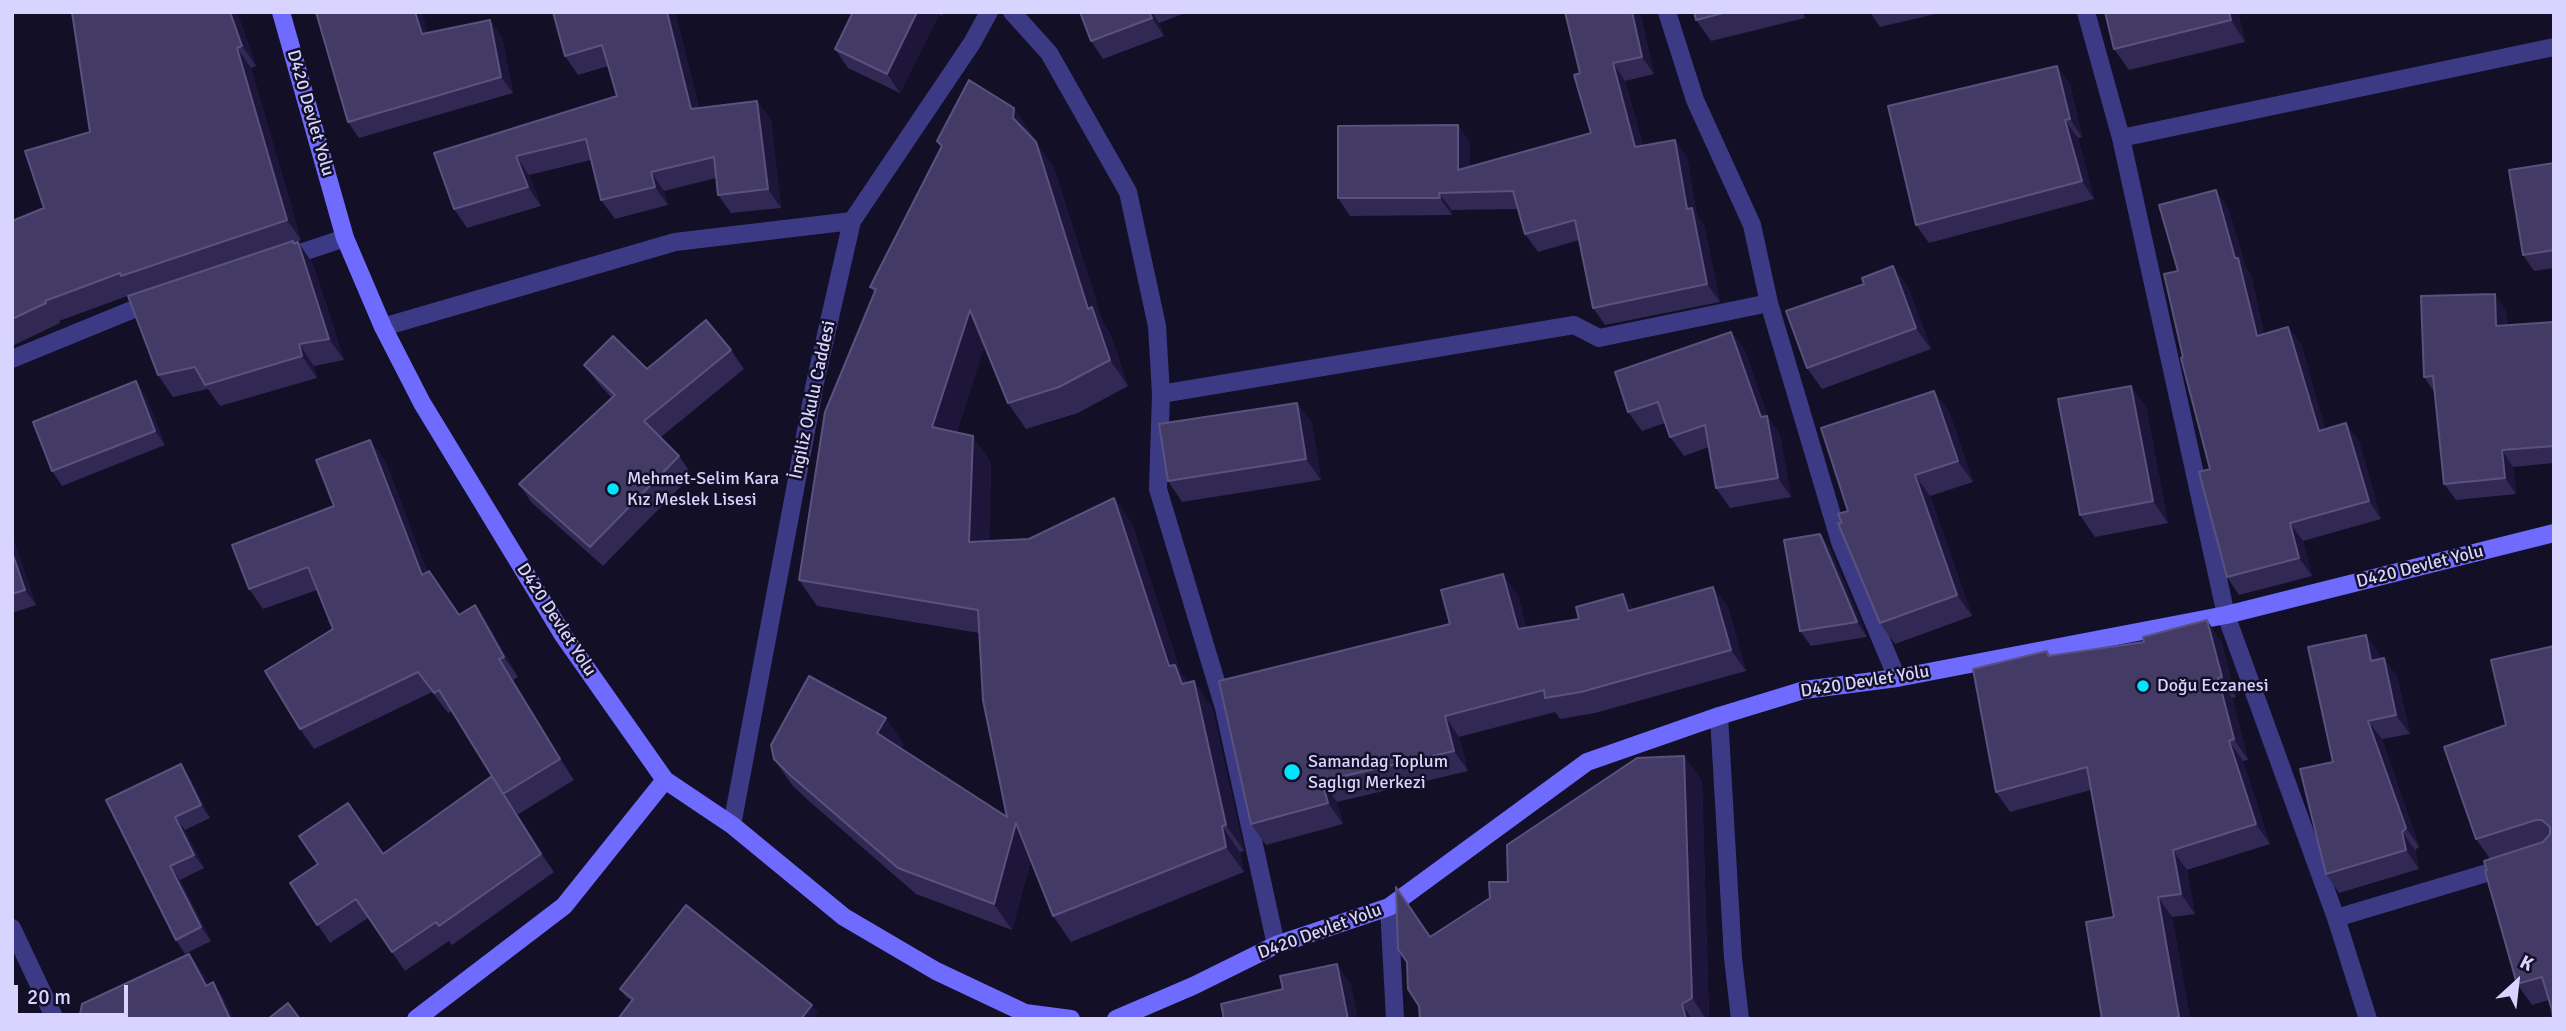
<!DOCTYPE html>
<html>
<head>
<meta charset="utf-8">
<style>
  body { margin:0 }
  #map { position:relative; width:2566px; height:1031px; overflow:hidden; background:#130f26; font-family:Signika,sans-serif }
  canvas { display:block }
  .frame { position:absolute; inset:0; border:14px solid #d9d4ff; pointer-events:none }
  .north { position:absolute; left:2482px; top:947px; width:70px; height:70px; -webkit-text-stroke:5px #130f26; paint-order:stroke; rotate:27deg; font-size:19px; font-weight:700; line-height:28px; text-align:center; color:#d9d4ff }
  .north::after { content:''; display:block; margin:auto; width:24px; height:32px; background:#d9d4ff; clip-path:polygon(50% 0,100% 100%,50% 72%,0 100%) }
  .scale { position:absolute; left:14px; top:985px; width:114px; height:32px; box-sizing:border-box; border:4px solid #d9d4ff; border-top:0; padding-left:9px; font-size:21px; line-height:24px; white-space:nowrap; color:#d9d4ff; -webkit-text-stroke:5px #130f26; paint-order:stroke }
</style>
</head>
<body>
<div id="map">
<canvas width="2566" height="1031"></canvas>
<div class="frame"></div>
<div class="north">K</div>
<div class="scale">20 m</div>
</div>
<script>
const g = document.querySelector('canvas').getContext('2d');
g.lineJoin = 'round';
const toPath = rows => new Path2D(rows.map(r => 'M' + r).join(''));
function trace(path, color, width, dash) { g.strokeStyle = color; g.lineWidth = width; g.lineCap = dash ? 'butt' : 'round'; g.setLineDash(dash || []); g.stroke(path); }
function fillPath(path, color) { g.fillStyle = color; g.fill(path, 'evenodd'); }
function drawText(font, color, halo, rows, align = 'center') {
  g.font = font + ' Signika,sans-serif'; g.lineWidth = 5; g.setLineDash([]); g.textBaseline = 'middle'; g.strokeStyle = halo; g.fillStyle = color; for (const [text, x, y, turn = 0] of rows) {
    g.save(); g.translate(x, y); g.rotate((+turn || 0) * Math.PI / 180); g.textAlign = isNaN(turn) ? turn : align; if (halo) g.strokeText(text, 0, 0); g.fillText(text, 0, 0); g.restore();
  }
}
const street = toPath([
  [1012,12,1049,53,1128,192,1157,326,1161,394,1158,489,1224,708,1276,945],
  [1667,12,1695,100,1752,225,1769,303,1840,542,1897,678],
  [2086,12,2121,138,2226,615,2336,918,2368,1019],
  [2121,138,2554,47],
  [282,259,345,238],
  [383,327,675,242,852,221],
  [12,359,156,300],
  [1161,394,1574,325,1599,338,1769,303],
  [1719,716,1733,958,1740,1019],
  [732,825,815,383,852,221,972,43,989,12],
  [1389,907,1395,1019],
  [2336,918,2507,867],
  [12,928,55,1019]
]);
const secondary = toPath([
  [281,12,345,238,383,327,422,403,563,635,665,780,732,825,844,917,936,971,1025,1013,1071,1019],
  [416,1019,564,906,665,780],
  [1116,1019,1193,986,1276,945,1389,907,1587,762,1719,716,1804,690,1897,678,2226,615,2554,533]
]);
const wall = toPath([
  [72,12,237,12,256,66,251,68,301,240,294,243,298,242,313,264,344,360,314,366,317,378,220,406,208,389,173,397,158,375,133,294,59,321,60,323,12,346,12,221,44,208,90,132],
  [675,12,699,108,757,101,771,120,781,208,731,213,718,195,716,178,664,191,668,205,615,219,601,200,591,160,529,175,541,206,467,228,454,209,434,153,617,96,608,66,578,75,565,56],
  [853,12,944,12,942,16,939,14,900,93,848,68,835,49],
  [1080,12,1188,12,1159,23,1164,36,1103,59,1091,41],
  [1640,12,1654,74,1625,81,1643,146,1675,140,1687,158,1697,216,1704,225,1720,302,1605,325,1593,308,1579,240,1538,252,1525,234,1518,209,1452,210,1452,215,1350,216,1338,198,1458,125,1470,143,1470,167,1591,133,1580,73],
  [1694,12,1803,12,1805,18,1711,41,1696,20],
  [1870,12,1944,12,1880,27],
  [2238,12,2245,42,2129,70,2114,49],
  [428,33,502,37,513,93,359,138,348,122],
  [2070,84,2082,137,2078,138,2094,199,1929,243,1916,225],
  [1032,134,1032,137,1054,168,1103,323,1110,333,1128,386,1078,413,1026,429,1008,403,984,346,957,432,991,462,989,541,1029,539,1114,498,1132,524,1181,673,1188,683,1212,707,1244,851,1240,852,1244,872,1071,942,1053,916,1031,860,1012,930,916,894,809,801,792,785,774,759,904,744,901,749,1007,817,979,633,817,606,799,580,875,293,870,287,941,146,937,141],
  [2554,163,2554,268,2534,271,2523,255],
  [2228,208,2246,268,2251,275,2264,334,2288,327,2301,344,2325,429,2359,441,2381,519,2303,541,2312,576,2239,595,2227,577,2210,469,2183,357],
  [1893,266,1908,287,1931,349,1822,389,1807,368,1864,284],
  [2506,310,2507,326,2554,322,2554,463,2513,467,2516,494,2456,500,2444,484,2435,393,2424,377],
  [1731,332,1745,351,1768,417,1780,435,1791,497,1730,508,1716,488,1709,447,1684,456,1670,437,1665,423,1642,431,1628,412],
  [731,350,744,369,661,437,679,456,692,475,603,566,532,503,519,484,612,398,598,383,584,365,647,369],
  [1934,391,1949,412,1973,482,1930,496,1972,616,1895,644,1880,623,1842,523,1848,511],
  [146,396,165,445,62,486,52,471],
  [1297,403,1312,424,1321,480,1182,502,1168,481],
  [2146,407,2168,523,2095,537,2080,515],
  [385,460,427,572,459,615,489,626,518,677,513,680,574,780,517,815,514,809,554,872,452,945,449,941,405,971,368,918,330,943,290,883,383,854,498,785,452,711,448,713,432,692,314,749,300,729,333,629,317,590,263,609,249,589,334,506],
  [1820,534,1830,549,1867,637,1811,646,1800,631],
  [12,536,36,605,12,613],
  [1713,587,1728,608,1746,671,1595,713,1560,719,1555,712,1459,737,1468,771,1337,802,1343,824,1266,845,1251,824,1450,624,1518,595,1526,627,1634,609],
  [2366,635,2379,654,2380,659,2384,658,2397,677,2410,734,2382,739,2419,847,2415,850,2419,869,2339,893,2326,874,2333,762],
  [2221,641,2236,697,2232,698,2248,760,2243,761,2270,844,2187,870,2195,914,2172,917,2190,1019,2102,1019,2114,917,2091,790,2010,812,1996,792,2047,651,2050,656,2144,642],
  [2554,646,2552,1010,2549,1000,2532,1005,2517,984,2487,870,2490,859,2476,839,2506,725],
  [1684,756,1702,781,1709,1019,1420,1019,1490,898,1508,882],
  [190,778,210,818,185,830,204,868,180,880,211,941,185,954,176,940,106,800],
  [620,989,812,1005,818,1013,632,1001,626,997]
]);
const shadedWall = toPath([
  [230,12,237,12,256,66,242,46],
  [415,12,422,12,433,50,422,34],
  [667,12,675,12,704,127,691,109],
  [917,12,937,12,939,14,900,93,887,74],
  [1149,12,1152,12,1159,23,1164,36,1152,18],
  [1632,12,1640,12,1654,74,1642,57],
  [2229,12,2238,12,2245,42,2231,20],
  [490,20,502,37,513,93,501,77],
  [237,48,251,68,301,240,287,220],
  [1613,63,1625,81,1648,164,1635,147],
  [2057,66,2070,84,2082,137,2070,119],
  [757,101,771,120,781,208,768,189],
  [1014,108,1032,134,1032,144,1013,118],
  [2065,120,2078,138,2094,199,2082,181],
  [1458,125,1470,143,1470,188,1458,170],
  [1675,140,1687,158,1697,216,1704,225,1720,302,1707,284,1687,209],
  [1036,142,1054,168,1103,323,1110,333,1128,386,1110,360,1088,309],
  [516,156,529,175,541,206,528,187],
  [651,172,664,191,668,205,655,187],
  [2216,190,2228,208,2246,268,2251,275,2269,354,2257,336],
  [1439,193,1452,210,1452,215,1440,198],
  [293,241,302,254,298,242,313,264,344,360,329,339],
  [1893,266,1908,287,1931,349,1916,328],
  [2495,294,2506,310,2507,343,2496,326],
  [970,310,988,336,950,453,932,427],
  [2288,327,2301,344,2331,449,2319,431],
  [1731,332,1745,351,1768,417,1780,435,1791,497,1778,478,1761,417],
  [299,344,314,366,317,378,302,356],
  [136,381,146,396,165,445,155,431],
  [2131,386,2146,407,2168,523,2153,501],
  [1934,391,1949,412,1973,482,1958,461],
  [1297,403,1312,424,1321,480,1306,459],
  [2346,423,2359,441,2381,519,2369,501],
  [973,436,991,462,988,568,969,542],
  [370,440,385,460,436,596,422,575],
  [2502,450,2513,467,2516,494,2505,478],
  [1915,475,1930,496,1972,616,1957,595],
  [1114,498,1132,524,1181,673,1194,691,1200,710,1169,666],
  [2290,523,2303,541,2312,576,2299,558],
  [1820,534,1830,549,1867,637,1857,622],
  [12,536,36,605,25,590,12,552],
  [1503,574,1518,595,1532,650,1518,629],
  [1713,587,1728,608,1746,671,1731,650],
  [1623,594,1638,615,1628,611],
  [475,605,489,626,518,677,504,657],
  [2207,620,2221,641,2236,697,2222,677],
  [2366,635,2379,654,2385,679,2371,661],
  [2384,658,2397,677,2410,734,2396,715],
  [499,659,513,680,574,780,560,759],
  [2218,678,2232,698,2248,760,2234,739],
  [1194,681,1212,707,1244,851,1226,825],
  [1445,716,1459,737,1468,771,1454,751],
  [886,718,904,744,896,759,877,733],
  [2368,721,2382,739,2419,847,2406,828],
  [2229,741,2243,761,2270,844,2256,824],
  [1684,756,1702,781,1709,1019,1706,1019,1692,998],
  [181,764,190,778,210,818,201,805],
  [1322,781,1337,802,1343,824,1328,803],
  [503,794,514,809,554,872,541,854],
  [175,817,185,830,204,868,194,855],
  [1016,823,1034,849,1012,930,994,904],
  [1222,826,1240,852,1244,872,1226,847],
  [2402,832,2415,850,2419,869,2406,850],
  [2173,850,2187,870,2195,914,2181,894],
  [170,866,180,880,211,941,201,927],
  [2158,897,2172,917,2190,1019,2180,1019,2179,1017],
  [189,954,203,973,219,1005,206,986],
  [1337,964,1351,984,1358,1019,1348,1019],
  [213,982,226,1002,234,1019,230,1019],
  [1682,1004,1692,1019,1686,1019],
  [812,1005,818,1013,813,1019,801,1019]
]);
const building = toPath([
  [72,12,230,12,242,46,237,48,287,220,121,276,120,273,45,301,46,303,12,319,12,221,44,208,25,151,90,132,72,12],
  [316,12,415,12,422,34,490,20,501,77,348,122,316,12],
  [553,12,667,12,691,109,757,101,768,189,718,195,714,157,651,172,655,187,601,200,586,139,516,156,528,187,454,209,434,153,617,96,602,45,565,56,553,12],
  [853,12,917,12,887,74,835,49,853,12],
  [1080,12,1149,12,1152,18,1091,41,1080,12],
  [1565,12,1632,12,1642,57,1613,63,1635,147,1675,140,1687,209,1692,208,1707,284,1593,308,1575,220,1525,234,1513,191,1439,193,1440,198,1338,198,1338,126,1458,125,1458,170,1591,133,1574,75,1580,73,1565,12],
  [1694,12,1727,12,1696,20,1694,12],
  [2105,12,2229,12,2231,20,2114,49,2105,12],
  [2057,66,2070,119,2065,120,2082,181,1916,225,1888,106,2057,66],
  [969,80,1014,108,1013,118,1036,142,1088,309,1092,307,1110,360,1059,387,1008,403,970,310,932,427,973,436,969,542,1029,539,1114,498,1169,666,1175,665,1182,684,1194,681,1226,825,1222,826,1226,847,1053,916,1016,823,994,904,898,868,790,775,774,759,771,745,809,676,886,718,877,733,1007,817,983,700,978,610,799,580,825,412,876,289,870,287,942,146,937,141,969,80],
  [2554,163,2554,250,2523,255,2509,170,2554,163],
  [2216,190,2235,258,2238,258,2257,336,2288,327,2319,431,2346,423,2369,501,2290,523,2299,558,2227,577,2199,472,2210,469,2181,358,2183,357,2164,274,2178,271,2159,205,2216,190],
  [293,241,294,244,298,242,329,339,299,344,302,356,205,385,195,367,158,375,128,296,293,241],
  [1893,266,1916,328,1807,368,1786,311,1864,284,1862,278,1893,266],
  [2495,294,2496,326,2554,322,2554,446,2502,450,2505,478,2444,484,2433,376,2424,377,2421,296,2495,294],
  [706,320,731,350,644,421,679,456,590,547,519,484,615,395,584,365,613,336,647,369,706,320],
  [1731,332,1761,417,1767,416,1778,478,1716,488,1705,425,1670,437,1658,402,1628,412,1615,372,1731,332],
  [136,381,155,431,52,471,33,422,136,381],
  [2131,386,2153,501,2080,515,2058,399,2131,386],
  [1934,391,1958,461,1915,475,1957,595,1880,623,1838,523,1842,523,1838,514,1848,511,1821,428,1934,391],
  [1297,403,1306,459,1168,481,1159,424,1297,403],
  [370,440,422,575,429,571,459,615,475,605,504,657,499,659,560,759,503,794,439,690,434,693,418,672,300,729,265,671,333,629,308,567,249,589,232,545,334,506,316,460,370,440],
  [1820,534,1857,622,1800,631,1784,540,1820,534],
  [12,552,25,590,12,594,12,552],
  [1503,574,1518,629,1579,619,1576,607,1623,594,1628,611,1713,587,1731,650,1581,692,1545,698,1544,690,1445,716,1454,751,1322,781,1328,803,1251,824,1219,681,1450,624,1441,590,1503,574],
  [2207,620,2222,677,2218,678,2234,739,2229,741,2256,824,2173,850,2181,894,2158,897,2179,1017,2170,1019,2102,1019,2086,922,2114,917,2087,767,1996,792,1973,669,2047,651,2048,656,2144,642,2143,637,2207,620],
  [2366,635,2371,661,2384,658,2396,715,2368,721,2406,828,2402,832,2406,850,2326,874,2300,769,2333,762,2308,647,2366,635],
  [2554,646,2554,1019,2553,1019,2552,1010,2542,977,2517,984,2485,871,2487,870,2484,861,2543,842,2550,834,2550,827,2542,820,2536,820,2476,839,2444,747,2506,725,2491,660,2554,646],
  [1684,756,1692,998,1682,1004,1686,1019,1420,1019,1419,1006,1408,989,1407,962,1398,949,1396,887,1430,937,1490,898,1489,882,1508,882,1507,845,1637,758,1684,756],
  [181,764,201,805,175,817,194,855,170,866,201,927,176,940,106,800,181,764],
  [492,776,541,854,439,926,436,922,392,952,356,899,317,925,290,883,318,864,299,836,348,803,383,854,492,776],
  [686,905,812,1005,801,1019,618,1019,633,999,620,989,686,905],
  [189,954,206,986,213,982,230,1019,79,1019,82,1004,189,954],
  [1337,964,1348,1019,1224,1019,1221,1004,1283,989,1280,976,1337,964],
  [288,1003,300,1019,268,1019,288,1003]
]);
const markers = [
  [613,489,7,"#00e5ff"],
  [2143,686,7,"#00e5ff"],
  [1292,772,9,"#00e5ff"]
];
const streetNames = [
  ["D420 Devlet Yolu",310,113,74],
  ["İngiliz Okulu Caddesi",813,400,-78],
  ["D420 Devlet Yolu",2420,567,-14],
  ["D420 Devlet Yolu",556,620,57],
  ["D420 Devlet Yolu",1865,682,-9],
  ["D420 Devlet Yolu",1320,932,-20]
];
const poiNames = [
  ["Mehmet-Selim Kara",627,479],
  ["Kız Meslek Lisesi",627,500],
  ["Doğu Eczanesi",2157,686],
  ["Samandag Toplum",1308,762],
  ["Saglıgı Merkezi",1308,783]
];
trace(street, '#3d3a85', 18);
trace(secondary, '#6f6bff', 18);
fillPath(wall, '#312854');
fillPath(shadedWall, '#1d163a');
fillPath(building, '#433a66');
trace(building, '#5a527e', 2);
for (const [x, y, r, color] of markers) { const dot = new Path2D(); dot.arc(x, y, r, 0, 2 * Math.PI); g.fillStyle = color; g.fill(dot); trace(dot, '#130f26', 2.5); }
drawText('18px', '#d9d4ff', '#130f26', streetNames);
drawText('18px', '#d9d4ff', '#130f26', poiNames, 'left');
</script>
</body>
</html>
